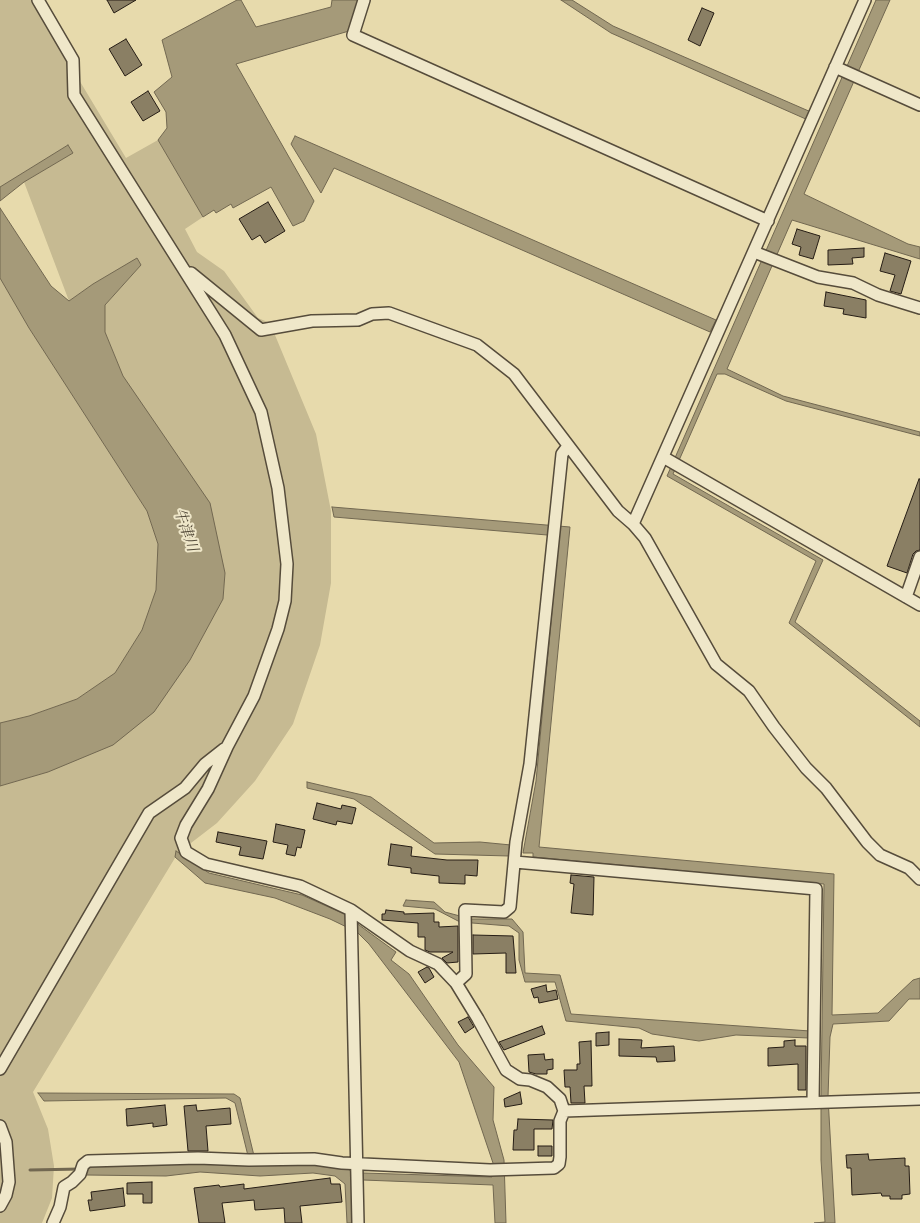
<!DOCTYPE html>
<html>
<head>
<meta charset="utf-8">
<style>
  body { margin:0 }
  canvas { display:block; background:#e7daac }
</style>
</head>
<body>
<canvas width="920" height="1223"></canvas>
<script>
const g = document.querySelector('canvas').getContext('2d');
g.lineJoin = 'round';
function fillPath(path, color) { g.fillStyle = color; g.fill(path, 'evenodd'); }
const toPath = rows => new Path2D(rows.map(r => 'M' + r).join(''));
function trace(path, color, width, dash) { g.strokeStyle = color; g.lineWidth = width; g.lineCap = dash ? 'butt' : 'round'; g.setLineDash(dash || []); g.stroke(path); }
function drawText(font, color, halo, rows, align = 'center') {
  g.font = font + ' "IM FELL Great Primer","Noto Serif JP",serif'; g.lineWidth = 4; g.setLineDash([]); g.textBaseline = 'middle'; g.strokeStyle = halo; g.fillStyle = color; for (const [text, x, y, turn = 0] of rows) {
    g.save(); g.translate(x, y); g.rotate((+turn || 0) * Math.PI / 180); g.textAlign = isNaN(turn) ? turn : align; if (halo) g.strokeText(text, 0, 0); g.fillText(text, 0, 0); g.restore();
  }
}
const green = toPath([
  [0,0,31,0,126,158,158,140,203,217,185,229,197,252,224,271,258,318,270,323,316,434,331,511,331,583,320,645,293,724,255,781,217,823,178,853,33,1092,48,1129,54,1166,52,1198,42,1223,0,1223,0,786,48,772,190,660,223,599,225,573,123,376,105,332,105,305,141,265,137,259,93,284,69,301,24,182,73,153,68,145,0,187],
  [0,278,29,328,147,511,158,544,157,590,142,630,115,673,77,699,29,716,0,723]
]);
const water = toPath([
  [237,0,241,0,256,27,331,7,332,0,360,0,349,31,236,64,314,201,304,221,293,226,271,187,233,208,231,204,216,213,214,210,203,217,158,140,167,128,166,112,154,92,172,77,162,40,237,0],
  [561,0,572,0,613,26,811,112,808,120,611,33,561,0],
  [876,0,890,0,804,194,908,244,920,247,920,259,792,220,727,369,783,396,920,432,920,436,786,401,725,374,717,374,673,474,823,560,795,622,920,721,920,727,789,623,816,561,667,476,876,0],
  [295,136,716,320,710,332,334,168,321,193,291,144,295,136],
  [68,145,73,153,24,182,0,201,0,187,68,145],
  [0,208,51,286,69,301,93,284,137,258,141,265,105,305,105,332,123,376,210,503,225,573,223,599,190,660,154,712,113,745,48,772,0,786,0,723,29,716,77,699,115,673,142,630,156,590,158,544,147,511,29,328,0,278,0,208],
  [332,507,570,527,539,847,834,874,832,1015,878,1013,913,980,920,978,920,999,909,999,889,1021,833,1024,830,1037,828,1097,835,1223,814,1223,825,1222,821,1160,821,1097,824,884,533,857,533,853,523,853,536,781,559,536,334,517,332,507],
  [307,782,371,797,434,843,480,842,511,845,509,856,435,854,354,799,307,788,307,782],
  [176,851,209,873,302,895,344,914,396,952,391,960,409,974,458,1045,494,1087,493,1120,504,1160,506,1223,495,1223,493,1185,363,1180,363,1173,492,1177,494,1166,459,1062,369,944,357,932,330,919,275,898,205,883,175,857,176,851],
  [406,900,434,902,445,912,471,919,512,919,523,932,525,973,560,975,571,1014,810,1031,809,1038,736,1035,699,1041,652,1034,639,1028,566,1021,555,982,525,982,519,960,519,933,509,926,460,922,435,909,403,906,406,900],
  [38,1093,234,1094,240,1098,256,1164,315,1164,348,1168,352,1173,352,1223,347,1223,345,1184,335,1176,313,1173,260,1176,200,1172,166,1176,86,1175,85,1170,90,1165,153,1165,195,1163,250,1164,235,1103,226,1098,44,1101,38,1093]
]);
const stream = toPath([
  [30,1170,80,1169]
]);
const building = toPath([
  [107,0,136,0,114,13,107,0],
  [702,8,714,13,700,46,688,40,702,8],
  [126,39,142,65,125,76,109,49,126,39],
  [148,91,160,111,143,121,131,102,148,91],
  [268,202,285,231,265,243,260,235,252,240,239,219,268,202],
  [797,229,820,236,813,259,799,255,801,247,792,244,797,229],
  [864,248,864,257,852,258,853,264,828,265,828,250,864,248],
  [885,253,911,261,901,294,890,291,895,275,880,271,885,253],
  [826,292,866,300,866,318,843,314,844,309,824,306,826,292],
  [919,479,920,479,920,550,916,551,913,554,907,573,887,566,919,479],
  [317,803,341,809,342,805,356,808,352,824,337,821,336,825,313,819,317,803],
  [276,824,305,830,301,848,297,847,295,856,286,854,288,845,273,842,276,824],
  [218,832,267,841,263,859,239,855,241,847,216,842,218,832],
  [391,844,412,847,411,856,447,860,478,860,477,876,465,875,465,884,439,883,439,876,411,873,411,868,388,865,391,844],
  [571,875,594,877,593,915,571,913,574,884,570,883,571,875],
  [386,910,404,912,404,914,434,913,434,922,439,922,439,927,458,926,458,962,447,963,442,958,453,952,430,952,425,950,425,937,418,937,418,923,382,920,382,914,385,914,386,910],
  [473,935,513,936,516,973,506,973,506,953,473,954,473,935],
  [427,967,429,968,434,977,425,983,418,972,427,967],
  [546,985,547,992,556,990,558,999,539,1003,538,997,534,998,531,989,546,985],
  [468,1017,474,1027,465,1033,458,1022,468,1017],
  [542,1026,545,1034,504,1050,499,1042,542,1026],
  [609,1032,609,1045,596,1046,596,1033,609,1032],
  [619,1039,642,1040,641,1048,674,1046,675,1061,657,1062,656,1057,619,1056,619,1039],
  [795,1040,795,1046,806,1046,806,1090,798,1090,798,1064,768,1066,768,1048,784,1047,784,1041,795,1040],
  [591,1041,592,1086,584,1086,585,1103,571,1103,570,1087,565,1087,564,1070,577,1070,577,1064,580,1064,579,1042,591,1041],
  [544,1054,545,1060,553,1059,553,1069,547,1070,547,1074,536,1074,529,1072,528,1055,544,1054],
  [520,1092,522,1104,505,1107,504,1099,520,1092],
  [165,1105,167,1125,153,1127,153,1123,127,1126,126,1109,165,1105],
  [196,1105,197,1111,230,1108,231,1124,206,1126,208,1151,188,1151,184,1106,196,1105],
  [518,1119,553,1120,552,1129,534,1129,534,1150,513,1150,514,1130,517,1130,518,1119],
  [538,1146,552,1146,552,1156,538,1156,538,1146],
  [868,1154,869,1160,905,1158,905,1166,909,1166,910,1194,902,1195,902,1199,890,1199,890,1196,882,1196,881,1193,852,1195,851,1168,847,1168,846,1155,868,1154],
  [330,1178,331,1184,340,1184,342,1202,300,1206,302,1223,285,1223,284,1208,255,1210,254,1200,222,1203,225,1223,199,1223,194,1188,219,1185,220,1187,244,1184,244,1189,330,1178],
  [152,1182,152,1203,143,1203,143,1194,127,1194,127,1183,152,1182],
  [123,1188,125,1206,90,1211,88,1200,92,1200,91,1192,123,1188]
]);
const minor = toPath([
  [38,0,73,60,74,95,225,335,261,412,278,488,287,564,285,601,278,629,254,696,227,747,208,789,186,825,181,838,186,852,206,864,300,886,351,910,410,951,438,964,456,983,478,1019,506,1070,520,1079,530,1080,547,1087,560,1099,564,1111,920,1099],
  [364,0,353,35,768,221],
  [835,67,920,105],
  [754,252,818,277,853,283,878,295,920,308],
  [191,273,261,330,312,321,358,320,372,314,389,313,477,345,514,374,618,511,633,524,645,538,716,664,749,691,774,727,806,768,826,788,867,842,880,855,909,868,920,879],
  [663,457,920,605],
  [633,524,865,0],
  [906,597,920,557],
  [515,862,816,889,813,1102],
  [351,910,358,1223],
  [456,983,466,974,465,910,504,912,510,907,516,842,530,764,562,454,568,446],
  [0,1069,149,813,185,788,205,764,224,749],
  [0,1126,6,1142,9,1182,6,1195,0,1206],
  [53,1223,60,1207,64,1187,72,1182,80,1174,83,1165,88,1161,198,1158,249,1160,314,1159,342,1163,490,1170,554,1168,559,1164,560,1157,560,1121,564,1111]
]);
const waterNames = [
  ["牛津川",185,530,71]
];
fillPath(green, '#c6ba92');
fillPath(water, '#a59a79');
trace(water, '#726851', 1);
trace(stream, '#726851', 3);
fillPath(building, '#8a7f64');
trace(building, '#261d15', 1);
trace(minor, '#564c3b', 14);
trace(minor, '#efe7c9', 11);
drawText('italic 15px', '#524938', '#efe7c9', waterNames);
</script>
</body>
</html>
